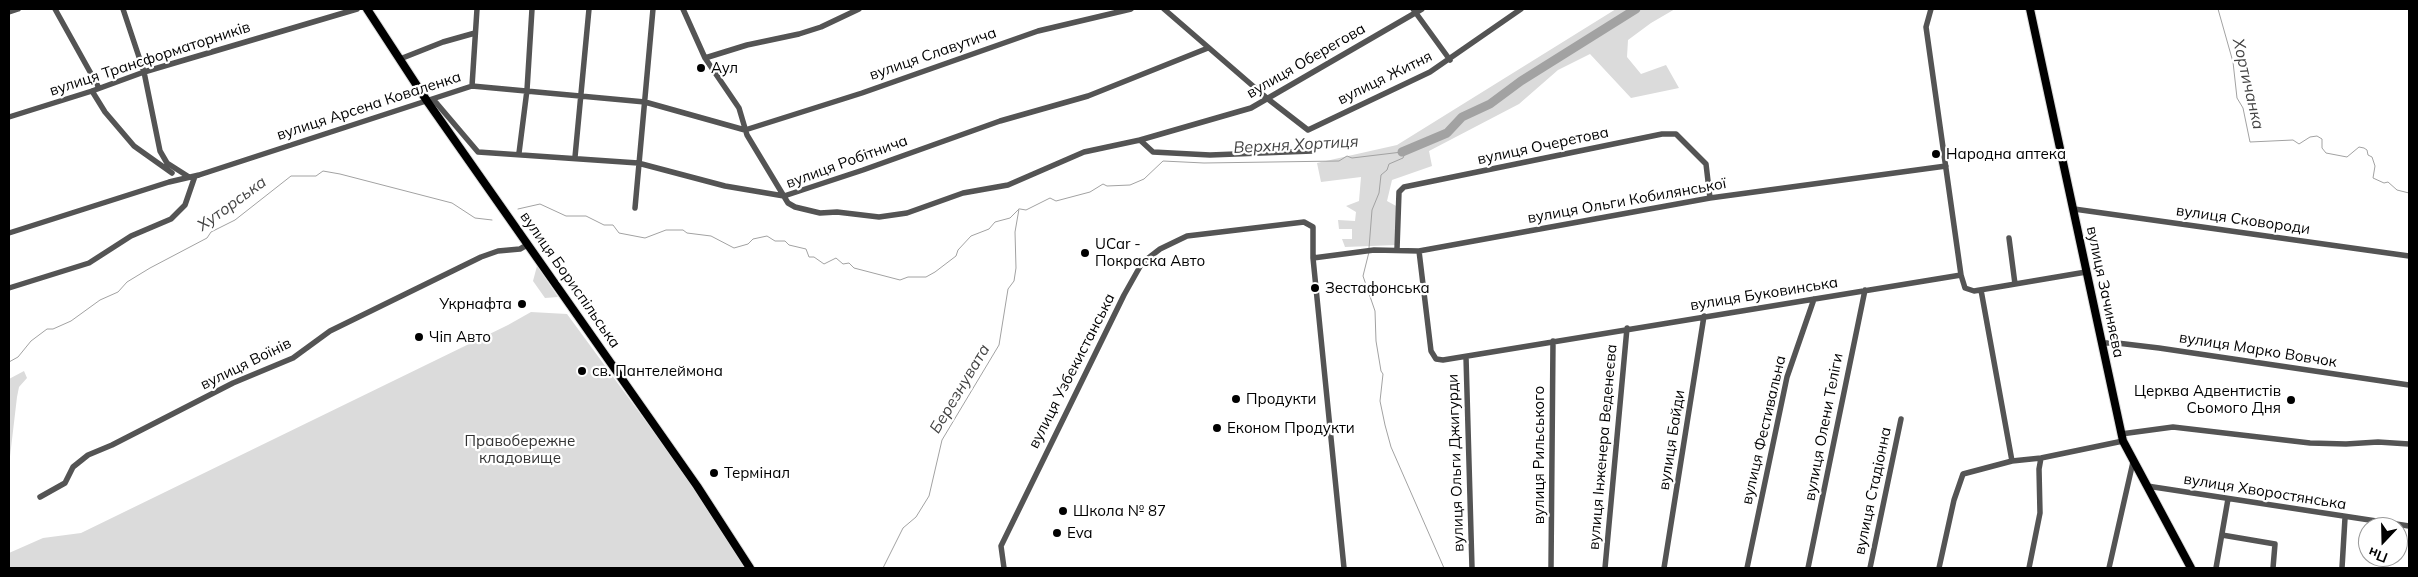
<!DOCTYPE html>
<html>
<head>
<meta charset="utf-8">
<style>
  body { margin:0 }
  #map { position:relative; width:2418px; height:577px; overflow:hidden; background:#fff; font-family:Mulish,sans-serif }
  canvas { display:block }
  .frame { position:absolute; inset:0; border:10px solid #000; pointer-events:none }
  .north { position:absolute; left:2358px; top:517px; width:50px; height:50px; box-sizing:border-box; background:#fff; border:1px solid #999; border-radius:50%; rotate:201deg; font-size:14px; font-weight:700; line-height:20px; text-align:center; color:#000 }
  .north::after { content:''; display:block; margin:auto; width:18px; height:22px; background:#000; clip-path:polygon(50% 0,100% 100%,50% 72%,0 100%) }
</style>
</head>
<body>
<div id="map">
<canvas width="2418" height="577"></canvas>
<div class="frame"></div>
<div class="north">Пн</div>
</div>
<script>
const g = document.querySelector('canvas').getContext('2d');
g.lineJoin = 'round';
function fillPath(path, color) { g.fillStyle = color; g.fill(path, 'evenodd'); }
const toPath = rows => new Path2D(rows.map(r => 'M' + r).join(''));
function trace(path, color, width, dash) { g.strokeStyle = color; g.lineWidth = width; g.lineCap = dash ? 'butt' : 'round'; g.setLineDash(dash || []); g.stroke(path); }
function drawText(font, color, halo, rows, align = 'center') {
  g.font = font + ' Mulish,sans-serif'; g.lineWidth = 4.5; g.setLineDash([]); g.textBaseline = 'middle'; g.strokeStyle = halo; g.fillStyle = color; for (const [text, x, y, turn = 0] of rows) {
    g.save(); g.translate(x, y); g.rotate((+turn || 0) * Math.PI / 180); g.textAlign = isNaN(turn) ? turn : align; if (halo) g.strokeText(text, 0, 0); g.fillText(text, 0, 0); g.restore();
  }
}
const green = toPath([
  [1616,9,1675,9,1651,23,1628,40,1627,57,1641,74,1666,65,1679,88,1631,98,1590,54,1558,70,1519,104,1429,151,1432,166,1392,180,1387,201,1398,207,1396,245,1345,247,1342,239,1352,239,1352,229,1339,229,1338,220,1355,221,1356,212,1346,206,1359,201,1361,177,1321,182,1317,163,1397,145],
  [537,266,558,297,545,298,533,281],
  [531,312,567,314,680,468,746,568,9,568,9,553,43,538,81,533,508,325],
  [24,371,27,378,19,387,17,397,9,465,9,379]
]);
const stream = toPath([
  [2218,9,2233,62,2237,98,2243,108,2250,142,2293,140,2299,144,2310,137,2317,136,2322,139,2322,148,2326,153,2347,157,2359,147,2364,148,2367,150,2368,155,2372,157,2375,166,2373,178,2384,183,2388,182,2397,190,2409,193],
  [518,209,540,204,566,216,586,216,604,225,613,225,619,233,645,238,666,230,683,230,687,233,711,236,734,248,748,244,753,239,767,236,775,241,785,241,789,245,806,249,809,257,814,257,824,264,836,258,843,264,849,263,854,268,900,280,908,277,926,277,935,272,956,256,958,250,971,236,989,229,995,222,1010,218,1019,209],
  [1020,209,1026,210,1050,198,1056,201,1090,192,1103,184,1107,186,1130,185,1144,179,1163,161,1204,163,1339,161,1347,156,1352,158,1402,152],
  [1369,248,1372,210,1379,193,1381,175,1387,170,1389,164,1403,158,1406,151],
  [1369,252,1363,276,1375,311,1376,341,1381,371,1383,374,1380,401,1385,425,1391,447,1444,568],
  [9,362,18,357,31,341,47,329,53,329,71,321,100,300,118,292,127,282,150,268,207,238,211,232,235,220,291,176,316,176,323,171,340,174,452,203,475,218,492,220],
  [883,568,903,528,916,517,929,496,942,440,999,345,1008,289,1014,281,1016,268,1015,232,1019,209]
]);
const river = toPath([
  [1402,152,1447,133,1462,117,1490,104,1521,81,1636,9]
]);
const minor = toPath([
  [55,9,99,88],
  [123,9,144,72,160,151,167,163,189,177],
  [683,9,705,58,739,108,747,135,788,203,795,207,820,213,837,212,879,217,907,213,963,193,1008,185,1084,152,1140,140,1153,152,1210,155,1312,151],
  [1164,9,1268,99,1308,130,1430,72,1521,9],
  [1413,9,1450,60],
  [1931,9,1926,27,1961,275],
  [9,12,18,9],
  [705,58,747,45,799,34,821,27,859,9],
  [400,59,443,42,475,33],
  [472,86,477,9],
  [92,91,105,112,134,146,172,173],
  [433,99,478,152,638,163,725,186,784,196,863,170,1000,121,1088,96,1208,48],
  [9,117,92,91,144,72,357,9],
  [1140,140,1251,108,1422,9],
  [519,153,527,90,532,9],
  [575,157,589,9],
  [635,208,653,9],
  [2074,209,2409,256],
  [9,233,169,182,199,175,472,86,645,102,745,130,862,93,1038,31,1131,9],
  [2009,238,2015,284],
  [1397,249,1399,192,1404,187,1662,134,1676,134,1706,164,1710,198],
  [1419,251,1431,351,1436,359,1443,360,1961,275,1965,288,1974,291,2086,272],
  [1313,258,1374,250,1419,251,1710,198,1946,166],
  [9,288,89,263,131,236,171,219,185,205,195,176],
  [1981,290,2012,461],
  [2102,343,2117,343,2159,348,2409,385],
  [1466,357,1472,568],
  [2121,434,2173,427,2310,443,2346,444,2378,442,2409,444],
  [2147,486,2409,526],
  [40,497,65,483,73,467,88,455,112,445,233,383,293,358,330,331,481,257,498,251,520,249,527,245],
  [2222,535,2275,544,2273,568],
  [1004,568,1001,546,1124,295,1142,263,1160,249,1187,236,1304,222,1313,227,1313,258,1344,568],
  [1551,568,1553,341],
  [1605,568,1627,328],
  [1664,568,1704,316],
  [1747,568,1787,377,1814,299],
  [1808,568,1865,290],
  [1870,568,1901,419],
  [1939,568,1954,500,1963,474,2012,461,2041,458,2123,441],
  [2029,568,2040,513,2039,469,2041,458],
  [2109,568,2133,462],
  [2216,568,2228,499],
  [2342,568,2345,518]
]);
const major = toPath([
  [367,9,427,101,697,486,750,568],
  [2030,9,2123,441,2191,568]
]);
const markers = [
  [701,68,5,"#000"],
  [1936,154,5,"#000"],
  [1085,253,5,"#000"],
  [1315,288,5,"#000"],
  [522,304,5,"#000"],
  [419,337,5,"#000"],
  [582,371,5,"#000"],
  [1236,399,5,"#000"],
  [2291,400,5,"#000"],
  [1217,428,5,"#000"],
  [714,473,5,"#000"],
  [1063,511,5,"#000"],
  [1057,533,5,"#000"]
];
const streetNames = [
  ["вулиця Славутича",933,54,-19],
  ["вулиця Трансформаторників",150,59,-18],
  ["вулиця Оберегова",1306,61,-30],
  ["вулиця Житня",1385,78,-26],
  ["вулиця Арсена Коваленка",369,106,-18],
  ["вулиця Очеретова",1543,146,-12],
  ["вулиця Робітнича",847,162,-20],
  ["вулиця Ольги Кобилянської",1627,201,-10],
  ["вулиця Сковороди",2243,220,8],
  ["вулиця Бориспільська",570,280,55],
  ["вулиця Зачиняєва",2105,292,78],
  ["вулиця Буковинська",1764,294,-9],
  ["вулиця Марко Вовчок",2258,350,9],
  ["вулиця Воїнів",246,364,-26],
  ["вулиця Узбекистанська",1072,371,-63],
  ["вулиця Олени Теліги",1824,427,-79],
  ["вулиця Фестивальна",1764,430,-77],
  ["вулиця Байди",1672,440,-81],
  ["вулиця Інженера Веденеєва",1603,447,-85],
  ["вулиця Рильського",1539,455,-90],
  ["вулиця Ольги Джигурди",1456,463,-92],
  ["вулиця Стадіонна",1873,491,-78],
  ["вулиця Хворостянська",2265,492,9]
];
const poiNames = [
  ["Аул",711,68],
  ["Народна аптека",1946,154],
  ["UCar -",1095,244],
  ["Покраска Авто",1095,261],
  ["Зестафонська",1325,288],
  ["Укрнафта",512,304,"right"],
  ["Чіп Авто",429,337],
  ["св. Пантелеймона",592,371],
  ["Церква Адвентистів",2281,391,"right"],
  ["Сьомого Дня",2281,408,"right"],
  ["Продукти",1246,399],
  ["Економ Продукти",1227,428],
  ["Термінал",724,473],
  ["Школа № 87",1073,511],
  ["Eva",1067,533]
];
const parkNames = [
  ["Правобережне",520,441],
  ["кладовище",520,458]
];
const waterNames = [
  ["Хортичанка",2248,84,77],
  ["Верхня Хортиця",1296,145,-3],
  ["Хуторська",232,204,-36],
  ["Березнувата",960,389,-59]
];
fillPath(green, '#dbdbdb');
trace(stream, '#a2a2a2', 1);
trace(river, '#a2a2a2', 9);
trace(major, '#dbdbdb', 10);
trace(minor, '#545454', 5.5);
trace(major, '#000', 8);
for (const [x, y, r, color] of markers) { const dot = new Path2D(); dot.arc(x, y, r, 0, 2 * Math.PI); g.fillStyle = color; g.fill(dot); trace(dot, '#fff', 2); }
drawText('15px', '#000', '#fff', streetNames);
drawText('15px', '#000', '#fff', poiNames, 'left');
drawText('15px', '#323232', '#fff', parkNames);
drawText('italic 16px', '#434343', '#fff', waterNames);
</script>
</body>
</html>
